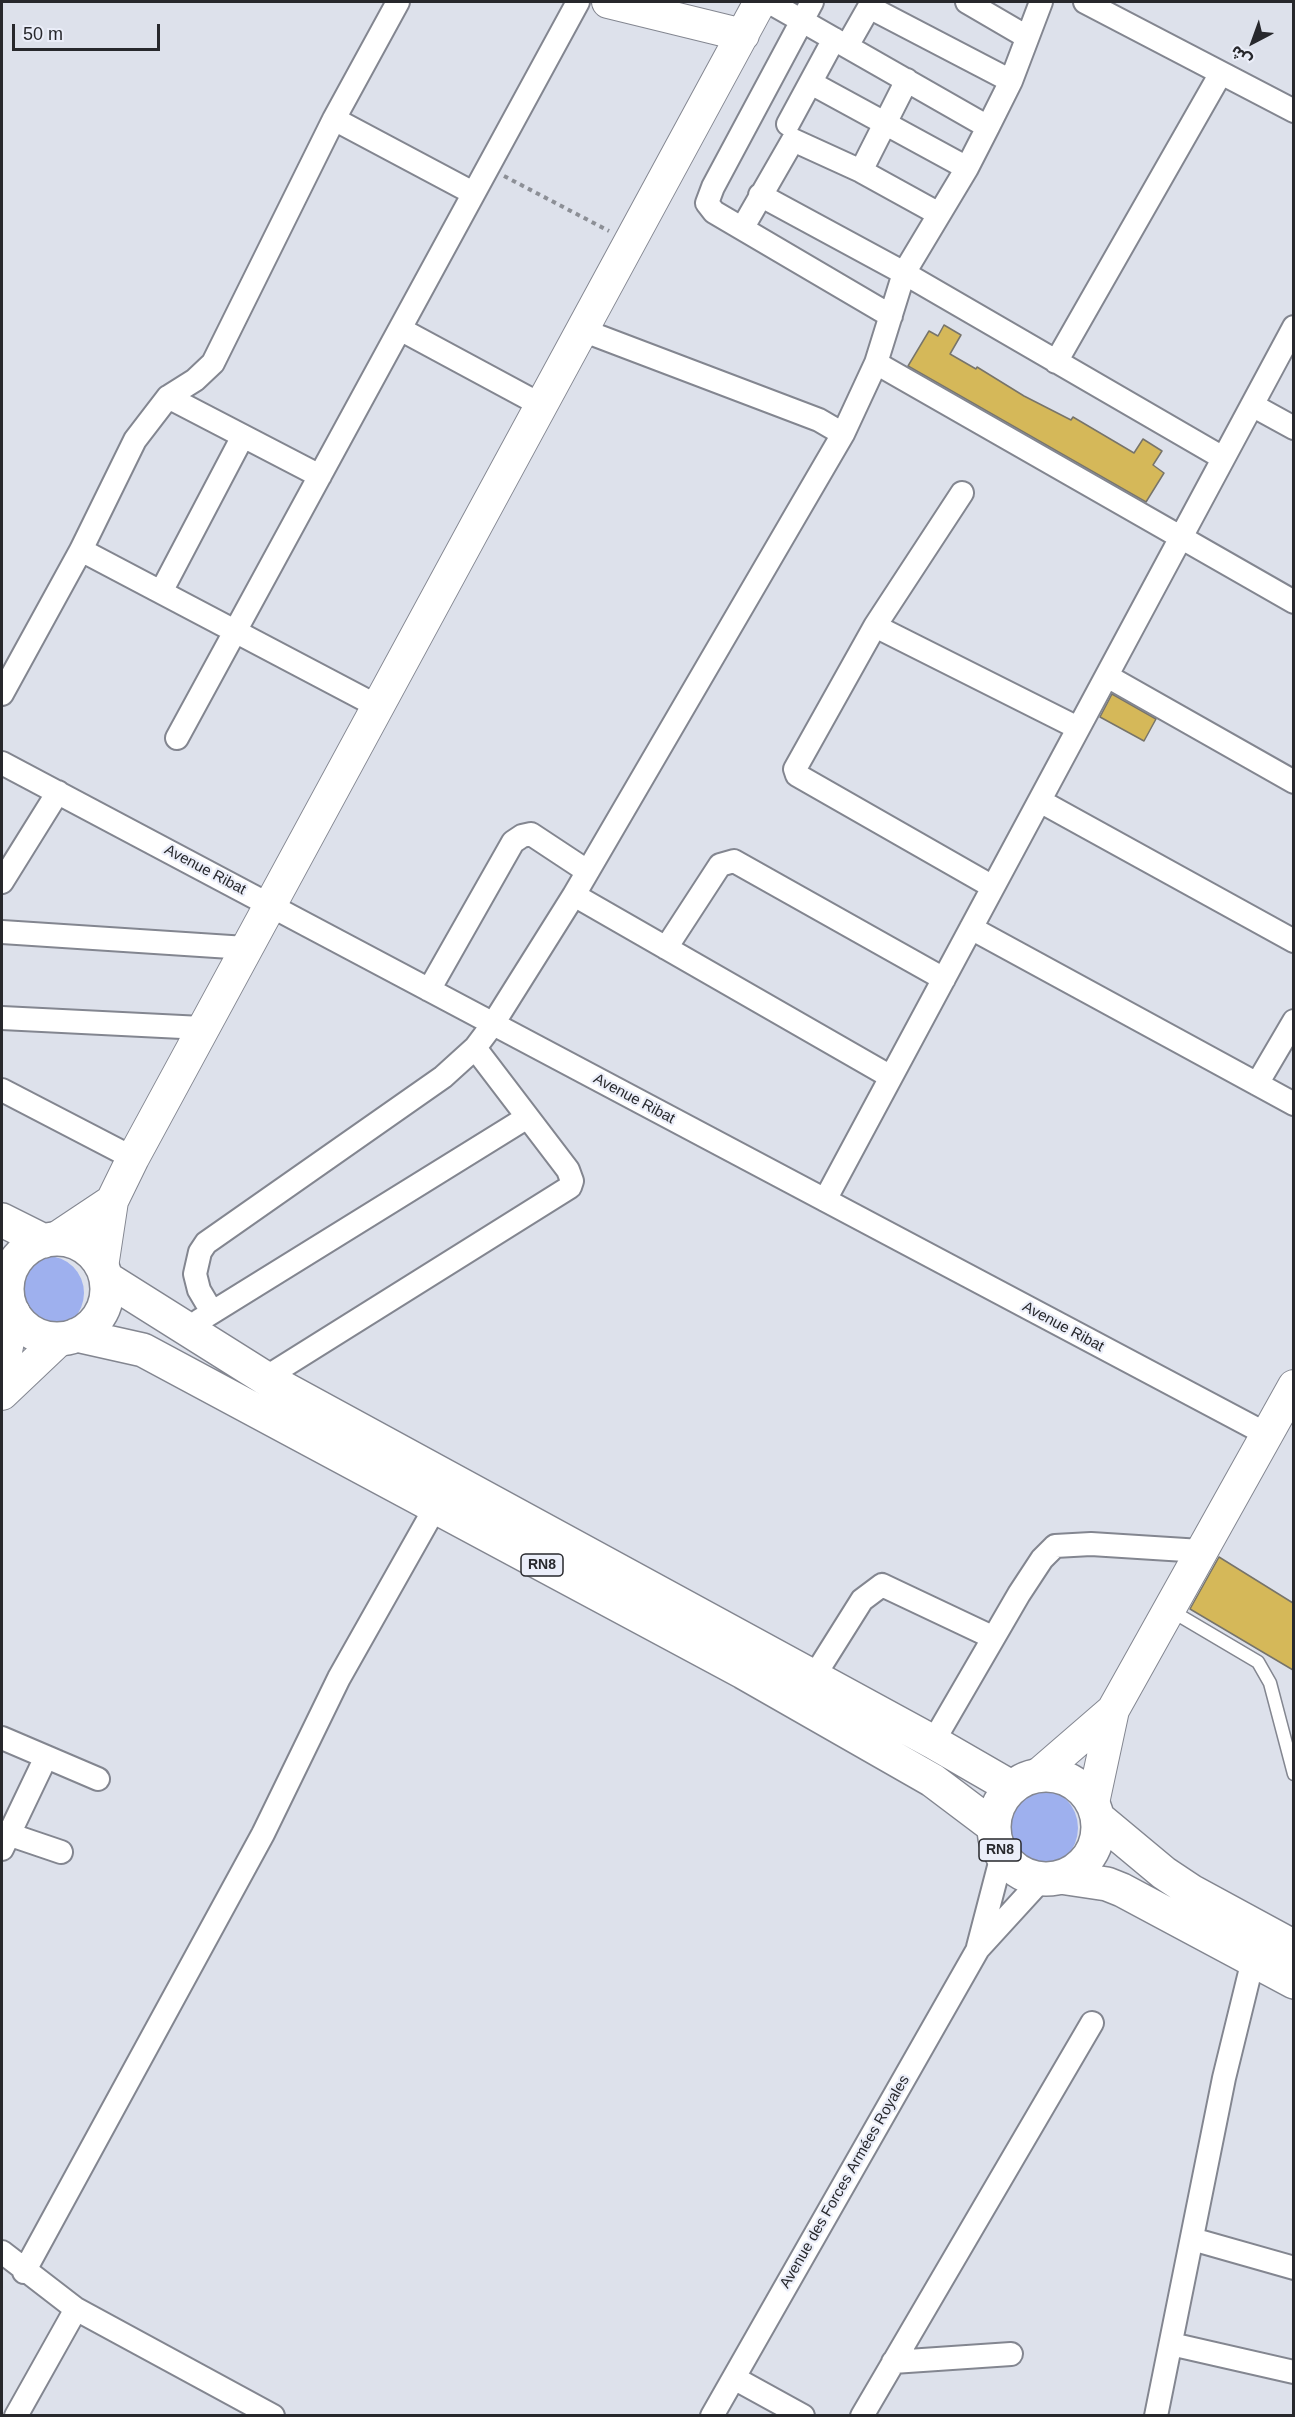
<!DOCTYPE html>
<html>
<head>
<meta charset="utf-8">
<style>
  body { margin:0 }
  #map { position:relative; width:1295px; height:2417px; overflow:hidden; background:#dde1eb; font-family:Helvetica,"Noto Sans Arabic",sans-serif }
  canvas { display:block }
  .frame { position:absolute; inset:0; border:3px solid #27282c; pointer-events:none }
  .north { position:absolute; left:1223px; top:12px; width:60px; height:60px; -webkit-text-stroke:4px #ebeef9; paint-order:stroke; rotate:221deg; font-size:16px; font-weight:700; line-height:24px; text-align:center; color:#27282c }
  .north::after { content:''; display:block; margin:auto; width:21px; height:27px; background:#27282c; clip-path:polygon(50% 0,100% 100%,50% 72%,0 100%) }
  .scale { position:absolute; left:12px; top:24px; width:148px; height:27px; box-sizing:border-box; border:3px solid #27282c; border-top:0; padding-left:8px; font-size:18px; line-height:21px; white-space:nowrap; color:#27282c; -webkit-text-stroke:4px #ebeef9; paint-order:stroke }
</style>
</head>
<body>
<div id="map">
<canvas width="1295" height="2417"></canvas>
<div class="frame"></div>
<div class="north">ش</div>
<div class="scale">50 m</div>
</div>
<script>
const g = document.querySelector('canvas').getContext('2d');
g.lineJoin = 'round';
function fillPath(path, color) { g.fillStyle = color; g.fill(path, 'evenodd'); }
const toPath = rows => new Path2D(rows.map(r => 'M' + r).join(''));
function trace(path, color, width, dash) { g.strokeStyle = color; g.lineWidth = width; g.lineCap = dash ? 'butt' : 'round'; g.setLineDash(dash || []); g.stroke(path); }
function drawText(font, color, halo, rows, align = 'center') {
  g.font = font + ' Helvetica,sans-serif'; g.lineWidth = 4.5; g.setLineDash([]); g.textBaseline = 'middle'; g.strokeStyle = halo; g.fillStyle = color; for (const [text, x, y, turn = 0] of rows) {
    g.save(); g.translate(x, y); g.rotate((+turn || 0) * Math.PI / 180); g.textAlign = isNaN(turn) ? turn : align; if (halo) g.strokeText(text, 0, 0); g.fillText(text, 0, 0); g.restore();
  }
}
const green = toPath([
  '10 1293a37 37 0 1 1 74 0a37 37 0 1 1-74 0Z',
  '996 1828a41 41 0 1 1 82 0a41 41 0 1 1-82 0Z'
]);
const building = toPath([
  [944,325,961,335,950,354,976,369,977,367,1024,396,1071,420,1073,417,1134,453,1143,439,1162,451,1153,465,1164,473,1146,502,908,366,929,331,938,336,944,325],
  [1112,694,1156,719,1144,741,1100,717,1112,694],
  [1219,1557,1293,1603,1293,1670,1190,1609,1219,1557]
]);
const path = toPath([
  [504,176,609,231]
]);
const lane = toPath([
  [1170,1610,1258,1662,1270,1683,1294,1774]
]);
const street = toPath([
  [769,2,988,127],
  [812,2,713,187,707,203,714,212,891,316],
  [967,2,1027,37],
  [1085,2,1294,111],
  [869,7,1011,81],
  [847,46,872,2],
  [811,83,967,168],
  [334,119,473,193],
  [788,124,834,39],
  [861,171,907,80],
  [760,195,904,273,1223,458],
  [743,227,793,140,861,171,939,214],
  [400,329,541,405],
  [582,330,819,420,843,434],
  [1056,362,1221,73],
  [876,363,1294,602],
  [168,397,320,476],
  [1252,405,1294,428],
  [81,550,377,706],
  [161,592,243,436],
  [875,626,962,493],
  [1107,676,1294,782],
  [2,694,81,550,135,440,168,397,195,380,213,363,334,119,398,2],
  [177,738,578,2],
  [2,763,1266,1434],
  [1040,801,1294,941],
  [2,882,58,792],
  [993,887,797,775,795,769,875,626,1078,728],
  [574,895,891,1077],
  [971,928,1294,1104],
  [2,932,246,948],
  [666,948,720,865,734,861,944,979],
  [429,990,513,842,522,836,531,834,587,871],
  [2,1018,202,1028],
  [1257,1084,1294,1021],
  [2,1090,133,1158],
  [825,1200,1294,327],
  [212,1312,199,1290,195,1274,200,1252,206,1243,443,1077,475,1048,493,1024,574,895,843,434,876,363,904,273,967,168,988,127,1011,81,1041,2],
  [200,1320,526,1118],
  [265,1378,570,1187,572,1181,568,1170,475,1048],
  [813,1678,862,1600,882,1585,992,1637],
  [2,1738,98,1779],
  [933,1742,1019,1594,1042,1559,1055,1546,1091,1544,1201,1551],
  [2,1832,61,1852],
  [2,1849,46,1757],
  [978,1947,1002,1855],
  [1192,2239,1294,2268],
  [2,2252,76,2309,273,2416],
  [24,2272,263,1834,339,1678,435,1508],
  [1171,2344,1294,2372],
  [893,2362,1011,2354],
  [734,2378,803,2416],
  [16,2416,76,2309],
  [712,2416,978,1949,1042,1879],
  [862,2416,1092,2023],
  [1156,2416,1224,2078,1253,1960]
]);
const secondary = toPath([
  [608,2,743,35],
  [55,1239,112,1201],
  [102,1267,112,1201,133,1158,760,2],
  [2,1370,14,1313],
  [2,1394,60,1339],
  [1039,1774,1113,1710],
  [1093,1803,1113,1710,1294,1386]
]);
const primary = toPath([
  [2,1220,44,1241],
  '7 1289a50 50 0 1 1 100 0a50 50 0 1 1-100 0Z',
  [106,1278,265,1378,933,1742,1011,1787],
  [76,1335,143,1350,743,1672,932,1780,993,1826],
  '994 1827a52 52 0 1 1 104 0a52 52 0 1 1-104 0Z',
  [1098,1818,1164,1873,1191,1891,1294,1947],
  [1060,1877,1107,1884,1122,1890,1294,1982]
]);
const shields = [
  [542,1565,42],
  [1000,1850,42]
];
const shieldNames = [
  ["RN8",542,1565],
  ["RN8",1000,1850]
];
const streetNames = [
  ["Avenue Ribat",205,870,28],
  ["Avenue Ribat",634,1099,28],
  ["Avenue Ribat",1063,1327,28],
  ["Avenue des Forces Armées Royales",845,2182,-60]
];
fillPath(green, '#9eb0ee');
fillPath(building, '#d5b859');
trace(building, '#77746a', 1.5);
trace(lane, '#838690', 15);
trace(street, '#838690', 26);
trace(secondary, '#838690', 34);
trace(primary, '#838690', 36);
trace(path, '#8c8f96', 4, [4.5, 4.5]);
trace(lane, '#fff', 12);
trace(street, '#fff', 22);
trace(secondary, '#fff', 32);
trace(primary, '#fff', 33);
for (const [x, y, w] of shields) { const box = new Path2D(); box.roundRect(x - w / 2, y - 11, w, 22, 4.5); g.fillStyle = '#ebeef9'; g.fill(box); trace(box, '#27282c', 1.5); }
drawText('bold 14px', '#27282c', null, shieldNames);
drawText('15px', '#27282c', '#ebeef9', streetNames);
</script>
</body>
</html>
